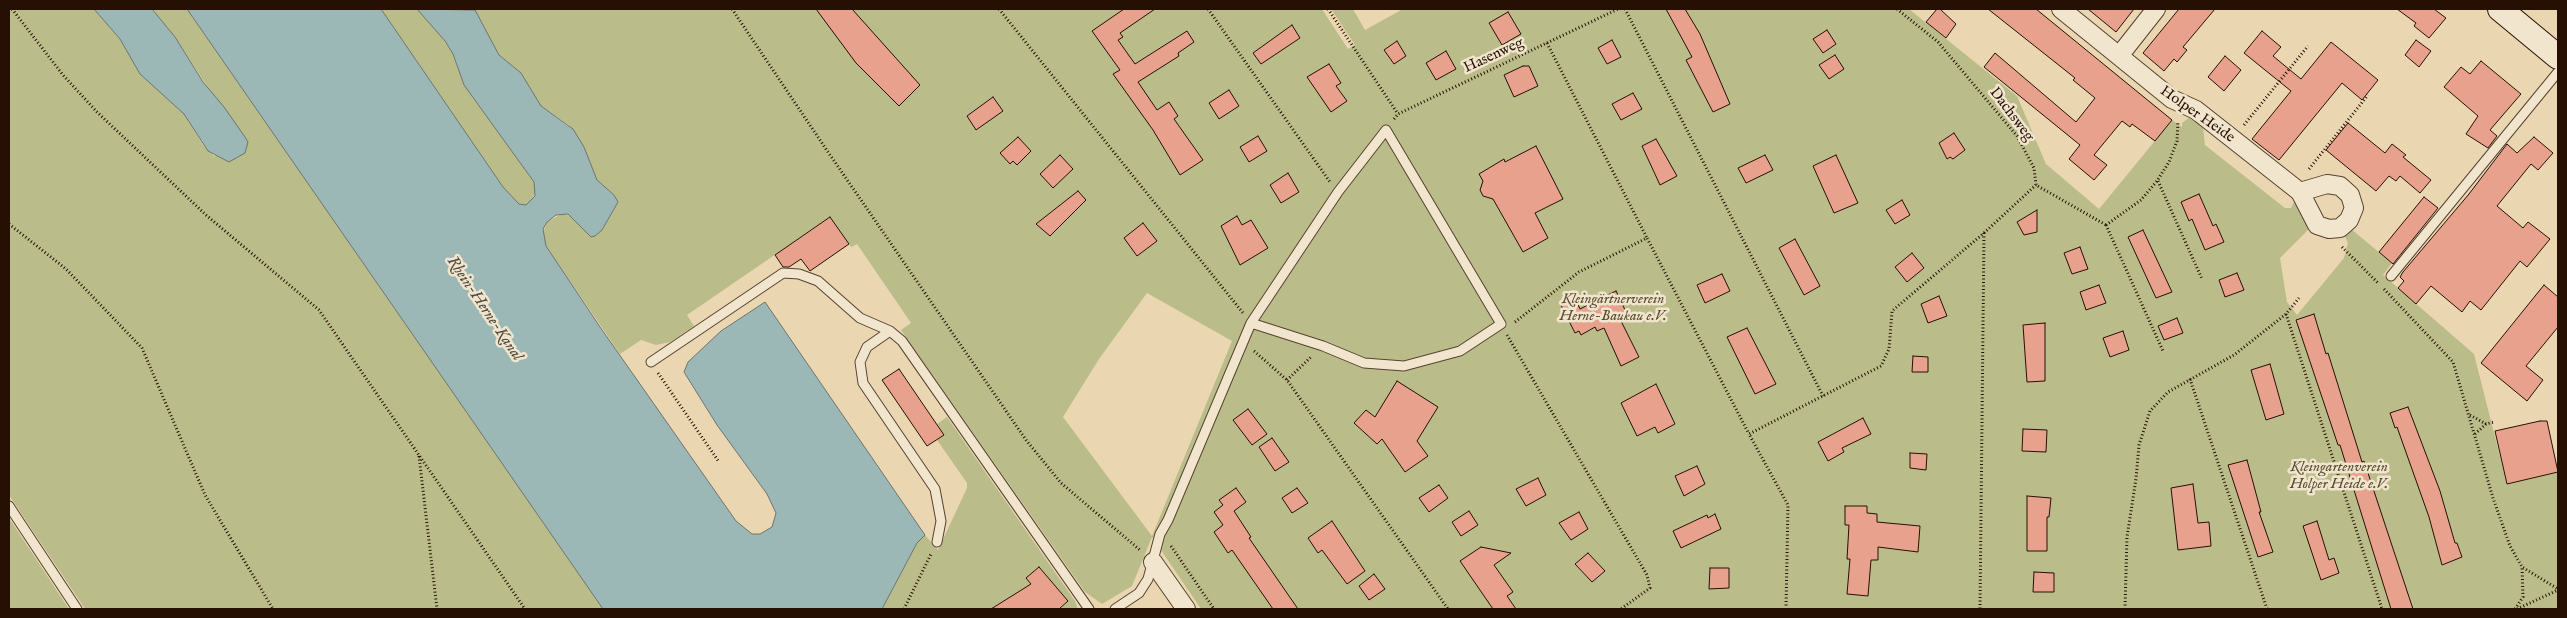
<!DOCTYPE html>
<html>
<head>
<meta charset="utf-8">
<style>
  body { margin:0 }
  #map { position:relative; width:2567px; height:618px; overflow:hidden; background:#ead7b2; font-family:"IM FELL English",serif }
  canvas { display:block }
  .frame { position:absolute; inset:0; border:10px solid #261004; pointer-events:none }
</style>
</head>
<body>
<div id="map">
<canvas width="2567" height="618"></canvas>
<div class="frame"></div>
</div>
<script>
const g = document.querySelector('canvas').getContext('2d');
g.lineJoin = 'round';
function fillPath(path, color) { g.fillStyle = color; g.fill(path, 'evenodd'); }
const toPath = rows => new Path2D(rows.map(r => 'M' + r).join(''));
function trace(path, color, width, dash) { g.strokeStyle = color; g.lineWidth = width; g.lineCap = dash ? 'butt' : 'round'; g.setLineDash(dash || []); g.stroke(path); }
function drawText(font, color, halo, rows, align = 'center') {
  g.font = font + ' "IM FELL English",serif'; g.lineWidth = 5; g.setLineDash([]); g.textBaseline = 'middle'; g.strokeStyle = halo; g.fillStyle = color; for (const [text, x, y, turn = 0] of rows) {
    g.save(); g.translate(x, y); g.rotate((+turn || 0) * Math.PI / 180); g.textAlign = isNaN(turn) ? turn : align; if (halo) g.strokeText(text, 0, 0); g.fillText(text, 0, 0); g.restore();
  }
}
const green = toPath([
  [9,9,94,9,120,39,141,74,184,114,203,145,215,157,212,94,175,37,152,9,187,9,603,609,85,609,9,495],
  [381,9,417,9,437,30,453,54,464,85,534,182,536,192,530,202,526,205,519,204,503,187],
  [474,9,1322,9,1348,49,1355,45,1331,9,1353,9,1365,30,1403,9,1909,9,2017,96,2046,164,2099,209,2172,120,2182,127,2182,123,2191,116,2203,126,2205,145,2285,208,2291,208,2295,200,2310,228,2280,258,2287,302,2297,315,2344,258,2348,243,2344,234,2351,229,2392,263,2383,275,2474,354,2507,484,2558,472,2558,609,1201,609,1152,537,1132,586,1102,604,1085,592,901,330,911,323,857,244,851,247,830,217,687,315,694,326,670,342,656,345,641,340,620,354,546,246,543,233,547,222,563,213,602,230,618,202,614,195,597,180,584,147,569,125,541,106,521,73,499,55],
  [1147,293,1232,341,1152,536,1063,417,1099,359],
  [947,417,1075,601,1078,609,1059,609,1068,601,1039,567,1026,578,1035,589,1022,609,1016,609,1009,598,1002,603,1006,609,882,609,920,538,925,535,938,550,967,488,967,483,937,440,944,435,937,424],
  [9,518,69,609,11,609,9,607]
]);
const water = toPath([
  [94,9,152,9,175,37,203,82,224,107,245,137,248,142,245,153,229,162,208,151,184,114,140,74,120,39,94,9],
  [187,9,381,9,503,187,519,204,526,205,535,196,534,182,464,85,453,54,445,41,417,9,475,10,499,55,521,73,541,106,573,129,584,147,597,180,614,195,618,202,602,230,595,236,591,237,568,214,556,215,547,222,543,229,546,246,600,327,736,521,752,534,760,534,772,527,776,513,767,494,717,425,684,372,688,362,721,331,765,302,925,535,917,543,882,609,603,609,187,9]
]);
const building = toPath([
  [816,9,852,9,920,85,899,106,856,63,816,9],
  [1124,9,1155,9,1120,33,1123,37,1118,40,1135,64,1187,31,1194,42,1178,53,1179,56,1138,82,1157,110,1169,102,1178,116,1174,119,1203,160,1180,175,1153,130,1113,74,1120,70,1092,31,1124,9],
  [1666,9,1685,9,1700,34,1730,104,1713,112,1686,60,1692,57,1666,9],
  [1937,9,1940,9,1956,24,1946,38,1926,22,1937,9],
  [1988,9,2036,9,2172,120,2155,141,2132,124,2130,127,2122,121,2094,155,2107,165,2094,180,2069,159,2080,145,1984,67,1995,53,2076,122,2095,98,2073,80,2075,78,1988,9],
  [2088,9,2134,9,2116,32,2088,9],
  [2179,9,2215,9,2183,47,2187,50,2177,62,2174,59,2164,71,2143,53,2179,9],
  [2397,9,2434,9,2446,18,2429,38,2414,26,2416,23,2397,9],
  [1508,12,1521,34,1502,45,1489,23,1508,12],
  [1292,25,1300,38,1261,64,1253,53,1292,25],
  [1827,30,1836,44,1823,53,1813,39,1827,30],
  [2262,31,2281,47,2273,56,2301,79,2331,42,2378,80,2362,100,2342,83,2279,160,2252,139,2291,91,2244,53,2262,31],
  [1612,40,1621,57,1607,64,1598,48,1612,40],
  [2416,40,2431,51,2419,67,2405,55,2416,40],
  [1397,41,1406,56,1394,64,1384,50,1397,41],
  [1446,51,1456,69,1436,80,1426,63,1446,51],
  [1835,55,1844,69,1829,79,1819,65,1835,55],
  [2225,56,2241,70,2224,91,2208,77,2225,56],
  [2481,61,2521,94,2490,130,2497,136,2488,148,2466,134,2478,116,2444,87,2461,67,2470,74,2481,61],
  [1329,64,1341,83,1336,86,1347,101,1331,112,1307,77,1329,64],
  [1523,66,1529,66,1538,86,1514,97,1504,75,1523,66],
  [1229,90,1239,106,1219,119,1209,103,1229,90],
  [1633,93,1642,109,1621,120,1612,104,1633,93],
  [993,97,1003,111,976,130,967,116,993,97],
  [2348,123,2385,153,2392,144,2406,155,2403,157,2431,180,2420,193,2400,176,2396,181,2389,176,2376,191,2326,150,2348,123],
  [1954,133,1965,150,1953,159,1950,157,1947,159,1939,143,1954,133],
  [1258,136,1267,151,1249,162,1240,147,1258,136],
  [1018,137,1031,151,1017,165,1013,161,1010,164,1000,153,1018,137],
  [2534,137,2553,153,2538,170,2531,164,2497,206,2523,228,2528,222,2550,239,2527,267,2520,261,2481,310,2470,301,2462,312,2431,286,2416,304,2398,288,2404,281,2400,277,2403,272,2469,194,2507,144,2517,153,2534,137],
  [1656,139,1677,176,1660,185,1642,146,1656,139],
  [1536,146,1563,199,1535,213,1548,238,1523,252,1493,199,1483,196,1480,190,1483,181,1479,174,1504,159,1505,162,1536,146],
  [1060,155,1073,169,1053,188,1040,174,1060,155],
  [1765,155,1773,170,1746,183,1738,168,1765,155],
  [1836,155,1858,203,1834,213,1813,166,1836,155],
  [1288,173,1299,192,1281,203,1270,185,1288,173],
  [1078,191,1086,200,1050,236,1036,224,1078,191],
  [2199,194,2213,226,2216,224,2224,242,2205,250,2192,219,2189,221,2181,202,2199,194],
  [2424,197,2438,208,2393,264,2379,252,2424,197],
  [1902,200,1910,215,1895,224,1886,210,1902,200],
  [2037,210,2037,232,2024,235,2017,222,2037,210],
  [1237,216,1242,225,1251,220,1268,248,1240,265,1221,226,1237,216],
  [830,217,849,244,810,271,801,259,789,267,783,267,775,255,830,217],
  [1143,223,1157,241,1137,256,1124,238,1143,223],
  [2143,230,2172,292,2156,298,2128,237,2143,230],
  [1795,239,1820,286,1804,295,1779,248,1795,239],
  [2080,247,2088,269,2072,274,2064,253,2080,247],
  [1912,253,1924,268,1907,282,1895,267,1912,253],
  [2237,273,2244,290,2225,297,2219,280,2237,273],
  [1722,274,1730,291,1705,303,1697,285,1722,274],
  [2099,285,2106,303,2086,310,2080,292,2099,285],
  [2544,285,2558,297,2558,327,2526,366,2543,380,2527,401,2481,363,2544,285],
  [1616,291,1626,312,1618,315,1639,357,1621,366,1604,328,1597,331,1595,327,1581,335,1579,331,1575,333,1561,305,1575,298,1580,309,1616,291],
  [1939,296,1947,316,1928,323,1921,304,1939,296],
  [2314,314,2326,354,2328,353,2362,462,2364,461,2413,609,2391,609,2340,445,2338,445,2296,320,2314,314],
  [2177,318,2183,333,2164,340,2158,326,2177,318],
  [2045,323,2045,381,2027,382,2023,325,2045,323],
  [1747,328,1776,384,1755,394,1727,337,1747,328],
  [2123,331,2129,350,2110,357,2103,338,2123,331],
  [1913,356,1928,357,1928,372,1912,372,1913,356],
  [2270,364,2284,414,2266,420,2251,370,2270,364],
  [899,369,944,435,927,446,882,380,899,369],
  [1397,381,1438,407,1417,441,1428,456,1405,472,1382,439,1377,444,1354,423,1366,410,1375,417,1397,381],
  [1656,384,1675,424,1658,433,1655,427,1637,436,1621,403,1656,384],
  [2408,407,2440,491,2455,543,2457,543,2462,557,2442,565,2429,517,2397,427,2395,428,2390,413,2408,407],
  [1248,409,1267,434,1252,445,1233,420,1248,409],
  [1863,418,1871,434,1842,448,1844,452,1828,461,1818,442,1863,418],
  [2540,421,2547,421,2558,472,2507,484,2495,431,2540,421],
  [2023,429,2047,430,2046,452,2022,451,2023,429],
  [1272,438,1289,462,1275,471,1259,447,1272,438],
  [1910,453,1927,454,1926,470,1910,468,1910,453],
  [2247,460,2261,512,2259,512,2273,552,2258,557,2228,465,2247,460],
  [1697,466,1705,484,1684,496,1675,476,1697,466],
  [1538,478,1546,495,1526,506,1516,489,1538,478],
  [2193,484,2198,523,2209,522,2211,546,2178,550,2171,488,2193,484],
  [1439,485,1448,498,1429,512,1419,498,1439,485],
  [1236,488,1246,502,1234,511,1251,537,1249,538,1298,609,1273,609,1232,550,1228,553,1214,532,1223,525,1214,512,1223,505,1219,500,1236,488],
  [1297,488,1308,503,1292,513,1282,498,1297,488],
  [2027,496,2051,498,2049,517,2047,517,2047,551,2027,551,2027,496],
  [1845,506,1867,506,1867,513,1877,514,1877,522,1920,526,1918,552,1878,547,1878,560,1871,560,1868,596,1847,594,1850,559,1847,559,1849,525,1845,525,1845,506],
  [1469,511,1478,525,1461,536,1452,522,1469,511],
  [1579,512,1588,529,1571,540,1559,523,1579,512],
  [1715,514,1721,529,1681,548,1673,531,1707,515,1708,518,1715,514],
  [1332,521,1365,571,1347,584,1322,550,1318,553,1308,538,1332,521],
  [2317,521,2329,560,2334,558,2339,573,2321,580,2303,526,2317,521],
  [1481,547,1511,553,1494,565,1513,592,1507,596,1516,609,1493,609,1460,561,1481,547],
  [1588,553,1605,571,1592,582,1575,564,1588,553],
  [1039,567,1068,601,1059,609,991,609,1031,584,1026,578,1039,567],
  [1710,568,1729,568,1729,588,1709,589,1710,568],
  [2034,572,2054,573,2054,592,2033,592,2034,572],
  [1374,574,1385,589,1369,600,1359,586,1374,574]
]);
const path = toPath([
  [12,9,63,75,97,112,206,215,319,310,525,609],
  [732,9,828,152,1026,440,1061,483,1140,550],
  [999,9,1243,313],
  [1208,9,1330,182],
  [1328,9,1398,114],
  [1625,9,1823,396],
  [1897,9,1938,42,2017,136,2034,168,2036,185,2106,225],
  [1547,43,1647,238],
  [1394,119,1398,114,1618,9],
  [2244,125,2308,46],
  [2309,169,2368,95],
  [2158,181,2202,279],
  [9,224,66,269,142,348,205,495,273,609],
  [2106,225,2141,200,2157,181,2169,162,2177,141,2178,122],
  [2106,225,2163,351],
  [1984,233,2036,185],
  [2342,247,2378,283],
  [2384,289,2453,362,2493,498,2510,546,2522,567,2558,589],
  [2286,314,2382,609],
  [1515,322,1579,272,1647,238,1749,434],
  [1507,335,1647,575,1650,588,1621,609],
  [1254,351,1287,380,1448,609],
  [658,373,719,462],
  [2190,379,2267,609],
  [1287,380,1312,356],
  [2470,415,2486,424],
  [2475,434,2486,424,2494,422],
  [419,456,437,609],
  [1171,546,1214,609],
  [904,609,931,554],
  [1786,609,1788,505,1749,434,1881,366,1889,349,1892,311,1984,233,1980,609],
  [2125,609,2127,537,2136,479,2139,445,2150,411,2168,392,2234,355,2286,314,2299,298],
  [2515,609,2523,597,2522,567],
  [2517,609,2558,590]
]);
const lane = toPath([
  [2391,276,2558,72],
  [890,331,867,347,860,362,863,383,935,489,941,521,937,542],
  [651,362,783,273,799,274,818,281,860,318,890,331,902,341,1089,609],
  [9,506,77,609],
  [1115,609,1139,593,1148,579,1160,534,1168,520,1251,323,1338,192,1386,130,1501,324,1460,351,1404,366,1364,363,1323,346,1251,323]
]);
const street = toPath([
  [2061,9,2172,99,2196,110,2300,192,2317,225,2329,229,2340,228,2349,220,2354,208,2350,195,2340,186,2327,184,2300,192],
  [2119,56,2156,9],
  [1153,562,1186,609]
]);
const secondary = toPath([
  [2500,9,2558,57]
]);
const streetNames = [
  ["Hasenweg",1494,56,-25],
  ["Dachsweg",2011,115,53],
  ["Holper Heide",2197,115,35]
];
const parkNames = [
  ["Kleingärtnerverein",1613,300],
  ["Herne-Baukau e.V.",1613,317],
  ["Kleingartenverein",2339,468],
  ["Holper Heide e.V.",2339,485]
];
const waterNames = [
  ["Rhein-Herne-Kanal",484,309,56]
];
fillPath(green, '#babd8a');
fillPath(water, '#9bb7b6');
trace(water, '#6c746f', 1);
fillPath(building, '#e7a18c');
trace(building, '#261004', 1);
trace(lane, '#574230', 11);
trace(street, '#574230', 20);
trace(secondary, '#261004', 26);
trace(path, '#261004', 3, [1, 2.5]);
trace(lane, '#f1e5cd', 9);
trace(street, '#f1e5cd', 18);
trace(secondary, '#f1e5cd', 24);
drawText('15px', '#261004', '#f1e5cd', streetNames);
drawText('italic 15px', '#5a4d33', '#f1e5cd', parkNames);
drawText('italic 16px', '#4f4a42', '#f1e5cd', waterNames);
</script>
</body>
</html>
